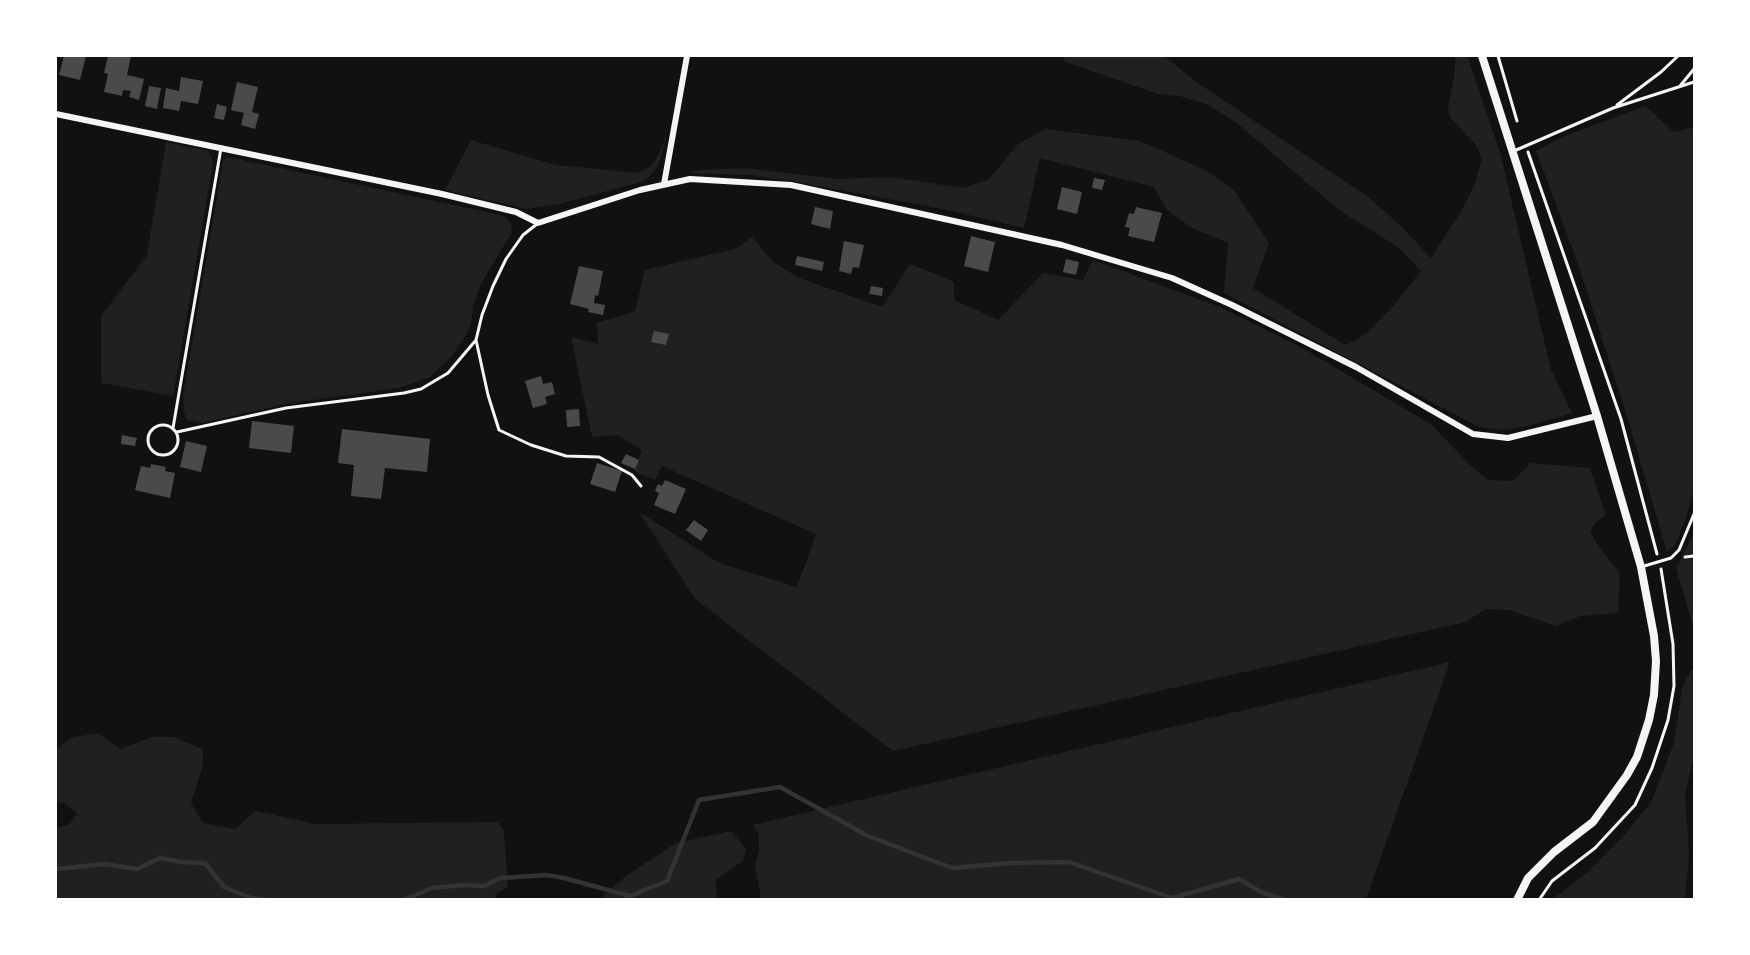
<!DOCTYPE html>
<html>
<head>
<meta charset="utf-8">
<style>
  body { margin:0 }
  #map { position:relative; width:1750px; height:955px; overflow:hidden; background:#111; font-family:"PT Sans Narrow",sans-serif }
  canvas { display:block }
  .frame { position:absolute; inset:0; border:57px solid #fff; pointer-events:none }
</style>
</head>
<body>
<div id="map">
<canvas width="1750" height="955"></canvas>
<div class="frame"></div>
</div>
<script>
const g = document.querySelector('canvas').getContext('2d');
g.lineJoin = 'round';
function fillPath(path, color) { g.fillStyle = color; g.fill(path, 'evenodd'); }
const toPath = rows => new Path2D(rows.map(r => 'M' + r).join(''));
function trace(path, color, width, dash) { g.strokeStyle = color; g.lineWidth = width; g.lineCap = dash ? 'butt' : 'round'; g.setLineDash(dash || []); g.stroke(path); }
const green = toPath([
  [1061,56,1164,56,1195,81,1368,197,1401,226,1431,258,1462,210,1474,186,1482,159,1476,145,1450,117,1448,108,1455,72,1455,56,1467,56,1500,152,1551,370,1572,413,1532,425,1503,430,1479,427,1224,293,1228,243,1192,228,1167,210,1154,187,1040,158,1024,228,943,209,791,181,750,175,689,173,700,170,746,168,837,179,891,177,964,188,989,179,1018,144,1045,129,1140,141,1205,170,1234,190,1269,243,1253,288,1345,345,1355,341,1368,332,1393,306,1421,271,1398,247,1339,210,1238,124,1207,104,1179,96,1158,94,1066,62],
  [1645,106,1674,132,1694,127,1694,489,1686,518,1676,543,1667,552,1626,413,1577,261,1536,151,1562,137],
  [668,130,659,163,654,172,644,181,560,204,526,209,445,190,471,140,556,165,638,173,650,167,658,156],
  [166,142,207,151,212,157,213,164,173,396,101,383,101,316,147,255],
  [228,157,505,216,511,224,512,232,482,282,473,306,471,324,464,339,449,359,430,377,399,388,285,404,201,423,187,420,184,412,183,396,223,161],
  [752,237,773,262,799,278,882,307,910,264,954,282,954,300,998,320,1043,273,1083,280,1093,260,1220,307,1304,349,1432,425,1470,465,1488,480,1513,481,1531,463,1590,468,1606,515,1595,523,1590,531,1597,544,1620,574,1618,613,1580,616,1556,626,1509,610,1485,609,1466,622,893,751,695,599,639,512,721,564,797,587,816,534,662,466,655,480,634,471,642,450,617,435,592,437,571,337,598,344,597,323,635,311,645,270,735,249],
  [1694,533,1694,629,1676,568],
  [1450,662,1366,899,761,899,755,866,759,850,759,834,753,825],
  [1691,670,1694,670,1694,756,1685,794,1689,855,1685,899,1553,899,1588,872,1628,831,1651,802,1674,743,1682,688],
  [98,733,120,749,152,737,174,737,203,749,203,765,191,803,203,823,235,829,255,811,316,824,497,822,504,831,508,886,497,893,495,900,56,899,56,828,69,825,77,814,65,803,56,802,56,750,70,738],
  [731,831,746,849,743,861,716,879,717,899,603,899,603,896,626,876,676,843]
]);
const stream = toPath([
  [56,869,104,864,137,869,160,858,181,862,205,863,224,887,251,898,267,900],
  [404,900,432,888,463,885,485,886,500,878,546,875,564,878,630,896,667,881,699,800,780,787,868,836,952,868,1010,863,1069,862,1172,898,1239,879,1261,892,1285,900]
]);
const building = toPath([
  [64,56,86,56,80,80,59,75],
  [108,56,131,56,127,75,144,79,139,100,129,97,131,91,123,90,122,96,104,92,108,74,104,73],
  [181,77,203,81,198,104,181,101,179,111,163,108,166,88,179,91],
  [237,82,258,87,252,112,259,114,255,129,241,125,244,113,231,110],
  [149,86,161,88,157,109,145,106],
  [217,104,227,107,224,120,214,118],
  [1094,178,1105,180,1102,190,1092,188],
  [1062,187,1082,192,1077,214,1057,209],
  [815,207,833,211,830,229,811,224],
  [1136,207,1162,213,1154,242,1128,236,1130,228,1125,227,1129,213,1134,214],
  [971,236,995,242,988,272,964,266],
  [844,241,864,245,859,268,853,267,851,274,839,271],
  [797,256,824,262,822,271,795,265],
  [1066,259,1079,262,1076,275,1063,272],
  [579,266,603,271,598,296,595,295,594,303,605,305,603,315,588,312,589,309,570,304],
  [871,286,883,288,882,296,869,294],
  [654,331,669,334,666,345,651,342],
  [541,376,543,384,552,382,555,394,545,397,547,404,533,408,525,381],
  [579,409,580,426,567,427,566,410],
  [252,421,294,426,291,453,249,448],
  [342,429,430,439,427,472,385,468,381,499,351,496,354,465,338,463],
  [122,435,137,438,135,446,121,444],
  [186,441,207,446,201,472,180,467],
  [626,454,639,460,635,469,621,463],
  [597,463,622,471,615,492,590,484],
  [151,464,166,467,165,471,175,473,170,498,135,490,141,466,150,468],
  [665,480,686,489,675,514,654,505,659,493,655,491,658,484,662,486],
  [694,520,708,530,701,541,686,530]
]);
const path = toPath([
  [1498,56,1517,121],
  [1528,152,1621,419,1657,554],
  [1685,557,1694,556],
  [1539,900,1552,881,1595,848,1635,805,1652,768,1668,720,1674,686,1673,644,1661,569]
]);
const service = toPath([
  [1680,86,1694,69],
  [1617,105,1661,72,1678,56],
  [1514,151,1613,108,1694,82],
  [537,224,523,235,506,259,493,286,482,315,476,340,488,395,499,430,531,445,566,456,599,457,632,475,641,486],
  '148 440a15 15 0 1 1 30 0a15 15 0 1 1-30 0Z',
  [173,428,221,148],
  [177,432,286,408,404,393,421,389,448,373,476,340],
  [1641,567,1671,558,1679,550,1694,514]
]);
const minor = toPath([
  [56,114,442,194,516,212,538,223,640,190,690,179,791,185,1062,245,1172,278,1232,305,1356,367,1473,434,1508,438,1597,416],
  [664,184,687,56]
]);
const tertiary = toPath([
  [1482,56,1597,416,1641,567,1654,636,1656,661,1654,695,1649,720,1637,757,1627,775,1593,822,1554,852,1528,878,1517,900]
]);
fillPath(green, '#202020');
trace(stream, '#333', 4.5);
fillPath(building, '#4a4a4a');
trace(path, '#f5f5f5', 3);
trace(service, '#f5f5f5', 3);
trace(minor, '#f5f5f5', 6);
trace(tertiary, '#f5f5f5', 8);
</script>
</body>
</html>
